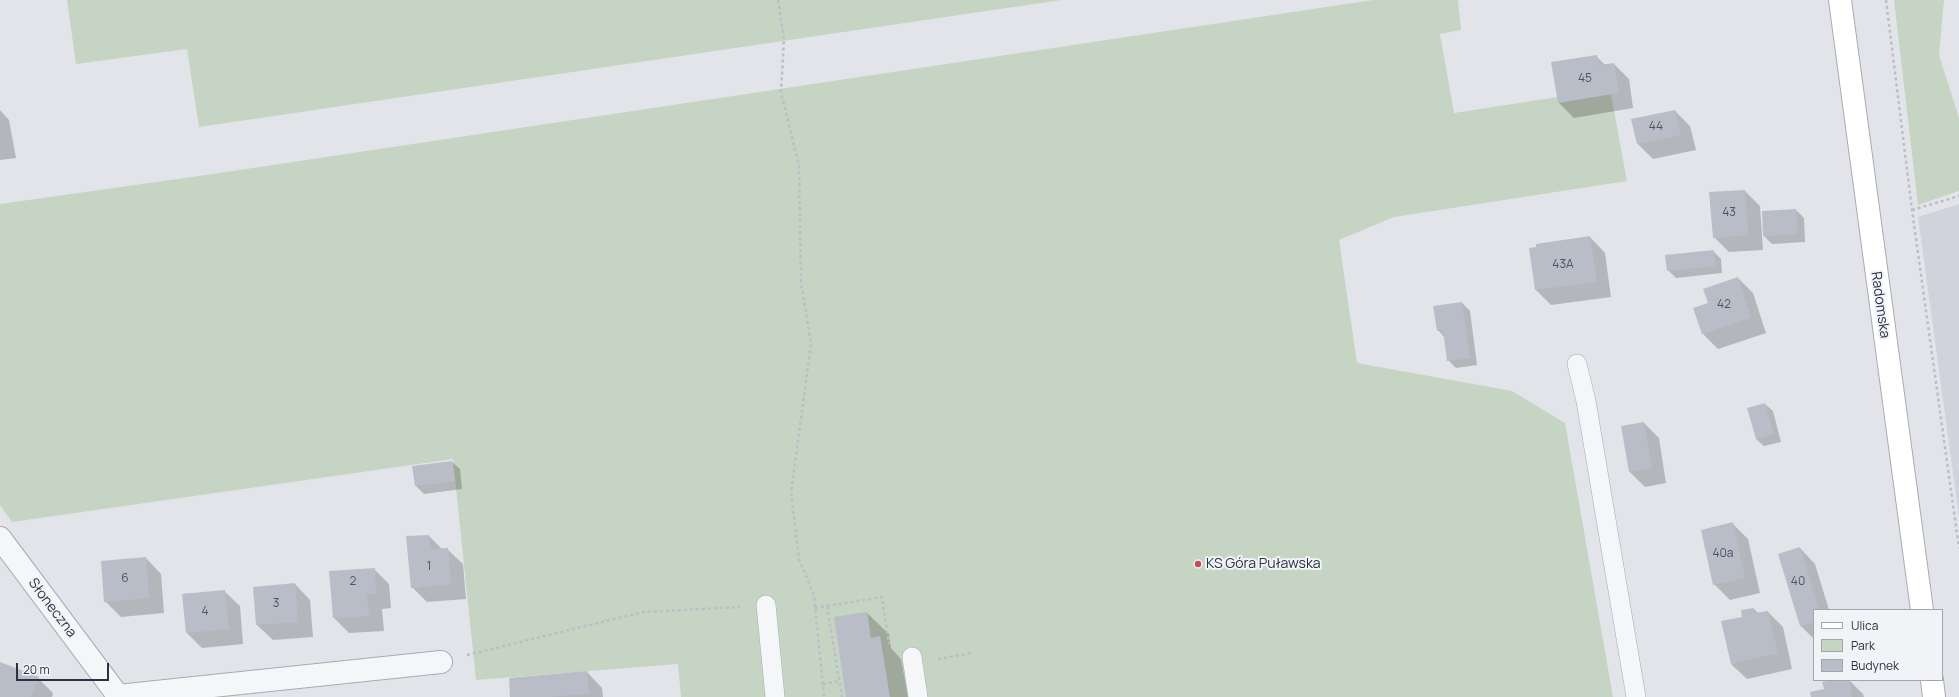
<!DOCTYPE html>
<html>
<head>
<meta charset="utf-8">
<style>
  body { margin:0 }
  #map { position:relative; width:1959px; height:697px; overflow:hidden; background:#e2e4ea; font-family:Manrope,sans-serif }
  canvas { display:block }
  .legend { position:absolute; left:1813px; top:609px; width:130px; height:72px; box-sizing:border-box; background:#f1f3f7; border:1px solid #a1a5af; margin:0; padding:5px 7px; list-style:none; font-size:12px; color:#2a3142 }
  .legend li { display:flex; align-items:center; gap:8px; height:20px }
  .legend b { width:20px; border:1px solid #a1a5af }
  .scale { position:absolute; left:16px; top:663px; width:93px; height:18px; box-sizing:border-box; border:2px solid #2a3142; border-top:0; padding-left:5px; font-size:12px; line-height:14px; white-space:nowrap; color:#2a3142; -webkit-text-stroke:3px #f1f3f7; paint-order:stroke }
</style>
</head>
<body>
<div id="map">
<canvas width="1959" height="697"></canvas>
<ul class="legend">
<li><b style="height:5px;background:#fff"></b>Ulica</li>
<li><b style="height:11px;background:#c6d4c3"></b>Park</li>
<li><b style="height:11px;background:#b9bdc7"></b>Budynek</li>
</ul>
<div class="scale">20 m</div>
</div>
<script>
const g = document.querySelector('canvas').getContext('2d');
g.lineJoin = 'round';
function fillPath(path, color) { g.fillStyle = color; g.fill(path, 'evenodd'); }
const toPath = rows => new Path2D(rows.map(r => 'M' + r).join(''));
function trace(path, color, width, dash) { g.strokeStyle = color; g.lineWidth = width; g.lineCap = dash ? 'butt' : 'round'; g.setLineDash(dash || []); g.stroke(path); }
function drawText(font, color, halo, rows, align = 'center') {
  g.font = font + ' Manrope,sans-serif'; g.lineWidth = 4; g.setLineDash([]); g.textBaseline = 'middle'; g.strokeStyle = halo; g.fillStyle = color; for (const [text, x, y, turn = 0] of rows) {
    g.save(); g.translate(x, y); g.rotate((+turn || 0) * Math.PI / 180); g.textAlign = isNaN(turn) ? turn : align; if (halo) g.strokeText(text, 0, 0); g.fillText(text, 0, 0); g.restore();
  }
}
const built = toPath([
  [1959,204,1959,517,1918,217]
]);
const green = toPath([
  [67,0,1061,0,199,127,187,49,76,64],
  [1373,0,1458,0,1461,30,1440,34,1454,113,1610,89,1627,181,1394,217,1339,240,1357,363,1512,391,1565,423,1613,697,681,697,678,664,476,680,453,459,12,522,0,505,0,204,206,175],
  [1894,0,1944,0,1939,55,1959,118,1959,191,1918,205]
]);
const shadow = toPath([
  [1596,56,1605,65,1614,64,1629,79,1633,108,1574,118,1559,103],
  [0,110,9,120,16,158,0,160],
  [1675,111,1690,126,1696,150,1653,159,1638,144],
  [1745,191,1760,206,1763,250,1729,252,1714,237],
  [1796,210,1804,218,1805,242,1772,244,1764,236,1763,212],
  [1590,237,1605,253,1611,297,1551,305,1535,289],
  [1713,251,1721,259,1722,273,1676,278,1668,270],
  [1738,278,1753,293,1766,333,1718,349,1703,334,1709,303],
  [1462,303,1470,311,1477,365,1456,368,1448,360,1445,338,1438,330],
  [1765,404,1773,411,1781,442,1764,446,1756,439],
  [1644,423,1659,438,1666,483,1645,487,1630,472,1622,427],
  [452,462,460,469,462,489,424,494,416,486,413,467],
  [1733,524,1748,539,1760,593,1730,600,1714,584],
  [429,536,442,549,447,549,463,564,466,599,427,602,412,587],
  [1800,548,1815,564,1829,610,1814,610,1814,639,1801,626],
  [146,558,161,574,164,613,121,617,105,601],
  [374,569,389,584,391,608,382,609,384,631,349,633,334,618],
  [295,584,310,600,313,637,273,640,257,625],
  [224,591,240,606,243,644,202,648,187,633,183,594],
  [1754,609,1759,614,1768,612,1783,627,1792,669,1747,679,1731,664,1743,617],
  [867,613,889,634,891,648,901,659,908,697,847,697],
  [0,663,38,678,53,693,52,697,0,697],
  [587,672,602,688,603,697,511,697],
  [1839,680,1849,680,1863,694,1864,697,1812,697]
]);
const building = toPath([
  [1597,55,1599,65,1614,63,1619,93,1558,103,1551,62],
  [1675,110,1681,135,1637,144,1631,119],
  [1745,190,1748,235,1713,238,1709,192],
  [1796,209,1798,234,1763,236,1762,211],
  [1590,236,1597,282,1535,290,1529,248,1536,247,1536,244],
  [1714,250,1715,266,1667,271,1665,255],
  [1738,277,1751,318,1702,334,1693,308,1708,303,1703,289],
  [1462,302,1470,358,1447,361,1443,330,1437,331,1433,306],
  [1765,403,1774,434,1756,439,1747,408],
  [1644,422,1652,468,1629,472,1621,426],
  [452,461,455,481,415,486,412,466],
  [1733,522,1745,578,1713,585,1701,530],
  [429,535,431,549,448,548,451,584,411,588,406,536],
  [1800,547,1819,610,1814,610,1814,622,1800,626,1778,554],
  [146,557,149,598,104,602,101,561],
  [375,568,376,594,367,594,369,616,333,618,329,571],
  [295,583,298,622,256,625,253,587],
  [225,590,229,629,186,633,182,594],
  [1754,608,1755,613,1768,611,1778,653,1731,664,1721,621,1742,617,1741,610],
  [867,612,871,638,880,636,890,697,846,697,834,617],
  [0,662,39,677,31,697,0,697],
  [587,671,589,694,549,697,510,697,509,678],
  [1834,680,1849,680,1852,697,1811,697,1810,692,1824,689,1822,682]
]);
const path = toPath([
  [778,0,784,39,781,92,799,166,801,283,811,344,791,493,799,559,814,595,824,697],
  [1886,0,1912,210,1959,548],
  [1912,210,1959,196],
  [827,606,842,697],
  [815,608,882,597,889,644],
  [467,655,643,612,740,607],
  [938,659,971,653],
  [823,684,840,681]
]);
const service = toPath([
  [1577,364,1586,401,1636,697],
  [766,605,775,697],
  [912,657,918,697]
]);
const minor = toPath([
  [0,538,119,697],
  [118,696,441,662]
]);
const secondary = toPath([
  [1840,0,1922,610],
  [1932,680,1934,697]
]);
const markers = [
  [1198,564,4,"#cd4956"]
];
const numberNames = [
  ["45",1585,79],
  ["44",1656,127],
  ["43",1729,213],
  ["43A",1563,265],
  ["42",1724,305],
  ["40a",1723,554],
  ["1",429,567],
  ["6",125,579],
  ["2",353,582],
  ["40",1798,582],
  ["3",276,604],
  ["4",205,612]
];
const streetNames = [
  ["Radomska",1880,305,82],
  ["Słoneczna",52,608,53]
];
const poiNames = [
  ["KS Góra Puławska",1206,564]
];
fillPath(built, '#d0d3dc');
fillPath(green, '#c6d4c3');
fillPath(shadow, '#0003');
fillPath(building, '#b9bdc7');
trace(service, '#a7abb4', 20);
trace(minor, '#a7abb4', 24);
trace(secondary, '#a7abb4', 24);
trace(path, '#bbbfc5', 2.5, [3, 3]);
trace(service, '#f4f6f8', 19);
trace(minor, '#f4f6f8', 22);
trace(secondary, '#fff', 22);
for (const [x, y, r, color] of markers) { const dot = new Path2D(); dot.arc(x, y, r, 0, 2 * Math.PI); g.fillStyle = color; g.fill(dot); trace(dot, '#f1f3f7', 1.5); }
drawText('12px', '#4e5463', null, numberNames);
drawText('14px', '#2a3142', '#f1f3f7', streetNames);
drawText('14px', '#2a3142', '#f1f3f7', poiNames, 'left');
</script>
</body>
</html>
